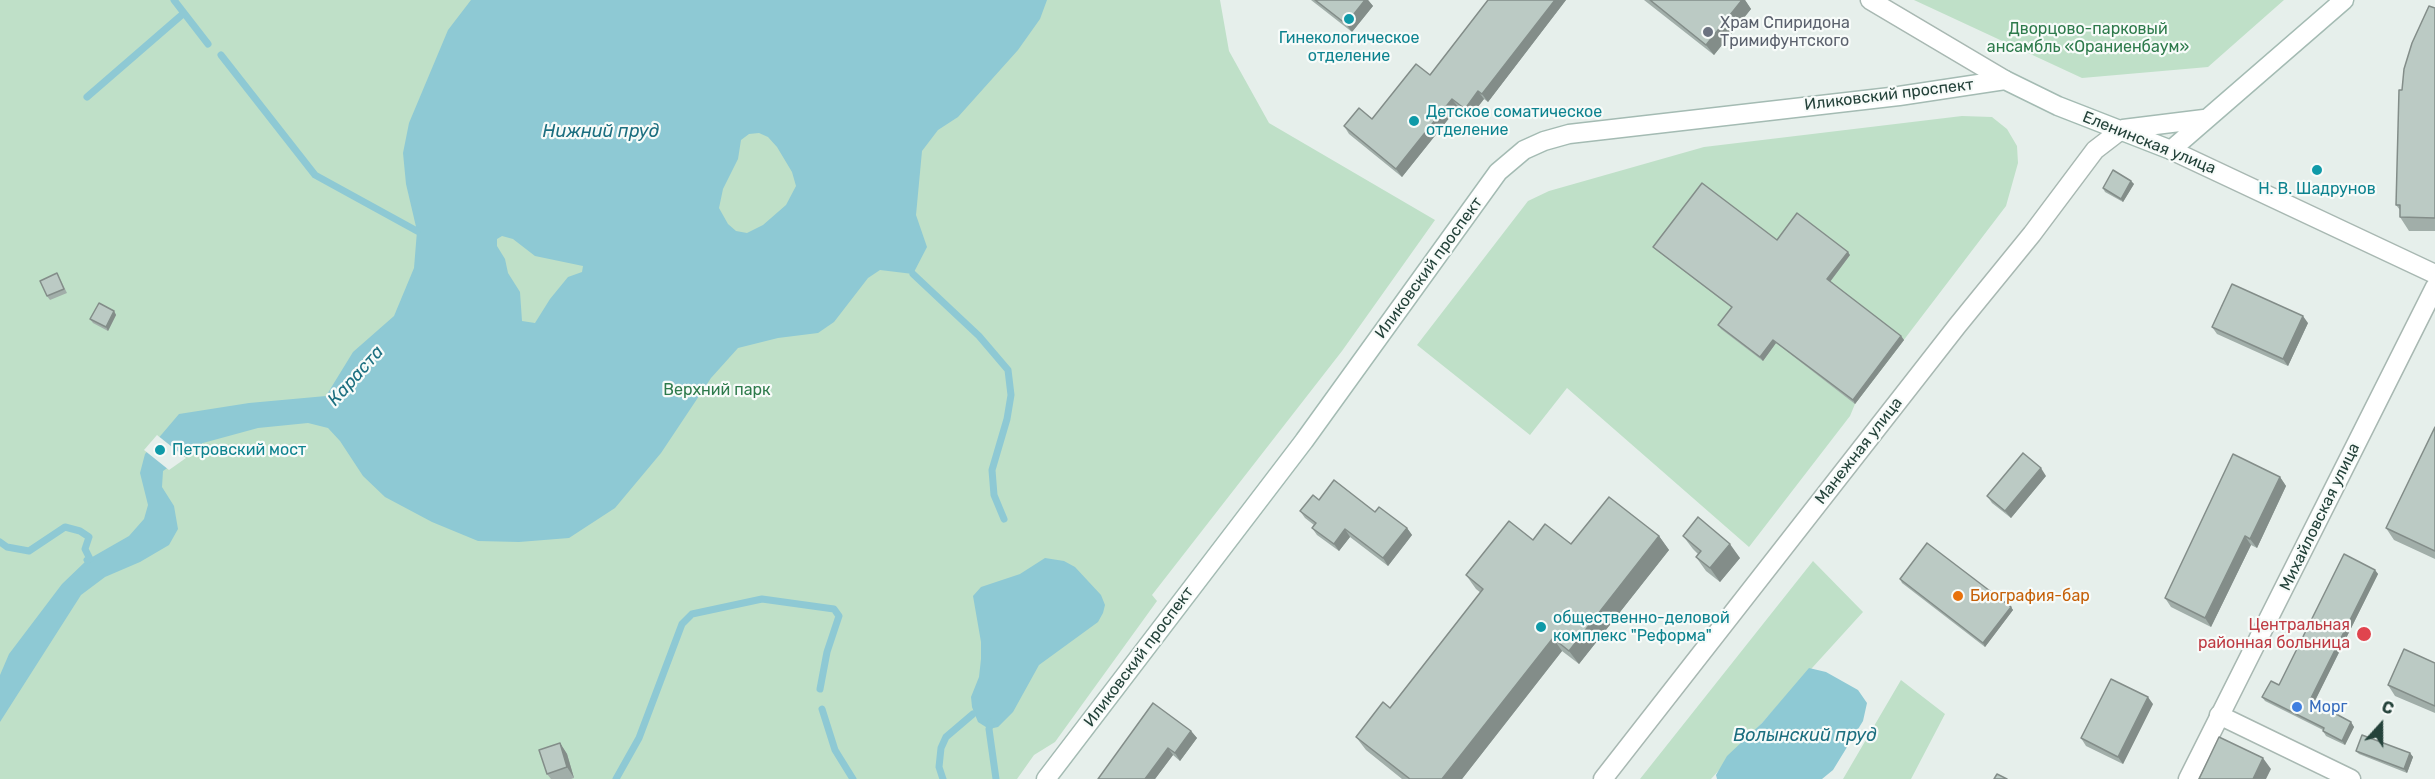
<!DOCTYPE html>
<html>
<head>
<meta charset="utf-8">
<style>
  body { margin:0 }
  #map { position:relative; width:2435px; height:779px; overflow:hidden; background:#e6efeb; font-family:Rubik,sans-serif }
  canvas { display:block }
  .north { position:absolute; left:2351px; top:695px; width:60px; height:60px; -webkit-text-stroke:4px #f7fbf9; paint-order:stroke; rotate:21deg; font-size:16px; font-weight:700; line-height:24px; text-align:center; color:#24423a }
  .north::after { content:''; display:block; margin:auto; width:21px; height:27px; background:#24423a; clip-path:polygon(50% 0,100% 100%,50% 72%,0 100%) }
</style>
</head>
<body>
<div id="map">
<canvas width="2435" height="779"></canvas>
<div class="north">С</div>
</div>
<script>
const g = document.querySelector('canvas').getContext('2d');
g.lineJoin = 'round';
function fillPath(path, color) { g.fillStyle = color; g.fill(path, 'evenodd'); }
const toPath = rows => new Path2D(rows.map(r => 'M' + r).join(''));
function trace(path, color, width, dash) { g.strokeStyle = color; g.lineWidth = width; g.lineCap = dash ? 'butt' : 'round'; g.setLineDash(dash || []); g.stroke(path); }
function drawText(font, color, halo, rows, align = 'center') {
  g.font = font + ' Rubik,sans-serif'; g.lineWidth = 4.5; g.setLineDash([]); g.textBaseline = 'middle'; g.strokeStyle = halo; g.fillStyle = color; for (const [text, x, y, turn = 0] of rows) {
    g.save(); g.translate(x, y); g.rotate((+turn || 0) * Math.PI / 180); g.textAlign = isNaN(turn) ? turn : align; if (halo) g.strokeText(text, 0, 0); g.fillText(text, 0, 0); g.restore();
  }
}
const green = toPath([
  [0,0,1220,0,1229,51,1269,123,1435,220,1342,351,1152,595,1157,601,1055,742,1034,755,1017,779,0,779],
  [1914,0,2284,0,2208,67,2082,78],
  [1962,116,1992,117,2007,129,2017,146,2018,163,2006,206,1855,404,1850,416,1749,547,1567,388,1530,435,1417,345,1528,201,1549,191,1704,147],
  [1813,561,1863,612,1711,779,1640,779],
  [1901,680,1945,714,1911,779,1843,779]
]);
const water = toPath([
  [471,0,1047,0,1040,19,1018,50,958,117,938,130,922,151,916,215,927,247,913,274,880,270,868,278,834,322,818,333,778,338,738,348,711,378,661,453,615,508,569,538,519,542,478,541,432,522,385,497,363,476,340,441,328,428,308,423,258,428,203,443,163,471,162,487,174,506,178,529,169,545,140,562,105,577,81,595,0,722,0,675,9,654,62,584,87,560,129,536,144,519,148,505,140,473,145,454,179,414,249,403,326,396,353,352,394,316,414,268,417,231,406,184,403,153,409,123,448,30],
  [759,133,768,137,777,147,792,172,796,186,786,205,763,225,747,233,736,231,728,224,719,208,723,189,738,159,741,140,749,134],
  [502,236,513,239,535,256,583,266,582,272,568,277,550,299,535,323,522,321,520,292,508,273,505,259,497,246,497,239],
  [1045,558,1064,561,1075,567,1101,595,1105,605,1103,613,1098,622,1039,665,1013,712,998,727,989,729,978,722,972,707,971,697,979,677,981,659,981,642,973,596,981,587,1020,574],
  [1809,668,1826,672,1858,690,1867,703,1863,721,1833,770,1822,779,1717,779,1716,775,1727,756,1762,723]
]);
const pier = toPath([
  [157,435,186,458,169,470,144,450]
]);
const stream = toPath([
  [174,0,208,44],
  [221,55,315,175,417,231],
  [87,97,184,13],
  [913,274,979,336,1008,370,1011,395,1007,419,992,470,994,495,1004,519],
  [0,542,7,547,29,551,65,527,80,531,89,537,85,549,90,559,87,560],
  [822,709,835,750,853,779],
  [991,722,989,729,996,779],
  [616,779,639,738,682,624,692,614,762,599,834,609,839,616,827,652,820,689],
  [943,779,939,767,941,748,946,737,973,714]
]);
const minor = toPath([
  [1870,0,2005,80],
  [2219,715,2351,779],
  [1603,779,1957,326,2032,234,2095,150,2121,130]
]);
const tertiary = toPath([
  [2171,150,2435,274],
  [2188,779,2435,287]
]);
const secondary = toPath([
  [2123,129,2204,119],
  [1046,779,1304,441,1498,172,1524,150,1544,141,1569,134,1899,96,2005,80,2058,106,2171,150,2344,0]
]);
const wall = toPath([
  [1311,0,1368,0,1373,6,1352,32],
  [1488,0,1566,0,1488,102,1484,99,1470,117,1458,107,1402,177,1349,134,1344,126,1372,119,1430,75],
  [1644,0,1745,0,1751,9,1714,55],
  [2435,8,2435,231,2409,231,2400,217,2400,210,2396,205,2402,90],
  [2131,181,2134,184,2123,202,2105,192,2103,188],
  [1777,240,1850,255,1830,282,1901,336,1904,340,1855,404,1776,343,1763,361,1721,329,1718,325,1732,308,1656,250,1653,247],
  [57,273,67,293,50,300,47,296],
  [114,311,116,315,108,331,93,323,90,319],
  [2308,323,2288,366,2217,334,2212,327],
  [2435,427,2435,559,2394,540,2386,528],
  [2046,476,2011,518,1992,503,1987,496],
  [2280,477,2286,486,2257,548,2251,545,2211,627,2171,607,2165,598],
  [1319,500,1375,512,1407,528,1412,535,1388,566,1350,537,1339,551,1317,535,1312,528,1314,525,1305,518,1300,511],
  [1659,536,1669,550,1579,664,1562,651,1462,779,1402,779,1366,750,1356,737,1390,708,1481,593,1476,589,1466,575,1533,540,1571,544],
  [1683,536,1740,558,1720,582,1706,571,1696,557,1698,554,1693,549],
  [2375,570,2378,574,2314,702,2351,722,2354,727,2345,745,2326,736,2323,731,2323,730,2265,701,2262,697,2279,685],
  [1900,579,2011,607,2013,610,1985,647,1902,583],
  [2435,663,2435,713,2395,696,2388,685],
  [2153,704,2123,764,2086,746,2081,738],
  [1191,731,1197,738,1180,761,1173,755,1155,779,1098,779],
  [560,743,567,754,574,778,571,779,551,779,547,774],
  [2356,751,2410,753,2413,757,2407,773,2359,754]
]);
const shadedWall = toPath([
  [1365,0,1368,0,1373,6,1352,32,1346,24],
  [1555,0,1566,0,1488,102,1482,94],
  [1742,0,1745,0,1751,9,1714,55,1706,45],
  [1478,91,1484,99,1470,117,1465,109],
  [1452,99,1458,107,1402,177,1396,169],
  [2131,181,2134,184,2123,202,2121,199],
  [1848,252,1850,255,1829,283,1827,279],
  [114,311,116,315,108,331,106,327],
  [2303,316,2308,323,2288,366,2283,359],
  [1901,336,1904,340,1855,404,1853,400],
  [1773,340,1776,343,1763,361,1760,357],
  [2041,468,2046,476,2011,518,2005,511],
  [2280,477,2286,486,2257,548,2250,539],
  [1407,528,1412,535,1388,566,1383,558],
  [1345,529,1350,537,1339,551,1334,544],
  [1659,536,1669,550,1579,664,1569,651],
  [2245,536,2251,545,2211,627,2205,618],
  [1730,544,1740,558,1720,582,1710,568],
  [2375,570,2378,574,2313,705,2310,700],
  [2011,607,2013,610,1985,647,1983,643],
  [1553,638,1562,651,1462,779,1442,779],
  [2148,697,2153,704,2123,764,2118,757],
  [2351,722,2354,727,2345,745,2342,741],
  [1191,731,1197,738,1180,761,1175,753],
  [560,743,567,754,574,778,567,767],
  [1168,748,1173,755,1155,779,1145,779],
  [2410,753,2413,757,2407,773,2404,769],
  [2263,758,2271,769,2266,779,2253,779]
]);
const building = toPath([
  [1315,0,1365,0,1346,24,1315,0],
  [1488,0,1555,0,1482,94,1478,91,1465,109,1452,99,1396,169,1344,126,1359,108,1372,119,1416,64,1430,75,1488,0],
  [1650,0,1742,0,1706,45,1650,0],
  [2429,6,2435,8,2435,218,2400,217,2400,205,2396,205,2399,90,2402,90,2404,69,2412,43,2429,6],
  [2113,170,2131,181,2121,199,2103,188,2113,170],
  [1702,183,1777,240,1797,213,1848,252,1827,279,1901,336,1853,400,1773,340,1760,357,1718,325,1732,307,1653,247,1702,183],
  [57,273,64,289,47,296,40,281,57,273],
  [2232,284,2303,316,2283,359,2212,327,2232,284],
  [99,303,114,311,106,327,90,319,99,303],
  [2435,427,2435,551,2386,528,2435,427],
  [2023,453,2041,468,2005,511,1987,496,2023,453],
  [2233,454,2280,477,2250,539,2245,536,2205,618,2165,598,2233,454],
  [1334,480,1375,512,1379,507,1407,528,1383,558,1345,529,1334,544,1312,528,1316,523,1300,511,1313,495,1319,500,1334,480],
  [1609,497,1659,536,1569,651,1553,638,1442,779,1410,779,1356,737,1383,702,1390,708,1483,589,1466,575,1509,521,1533,540,1545,524,1571,544,1609,497],
  [1698,517,1730,544,1710,568,1696,557,1701,551,1683,536,1698,517],
  [1927,543,2011,607,1983,643,1900,579,1927,543],
  [2344,554,2375,570,2310,700,2351,722,2342,741,2323,731,2324,728,2262,697,2271,681,2279,685,2344,554],
  [2404,649,2435,663,2435,706,2388,685,2404,649],
  [2111,679,2148,697,2118,757,2081,738,2111,679],
  [1153,703,1191,731,1175,753,1168,748,1145,779,1098,779,1153,703],
  [2362,735,2410,753,2404,769,2356,751,2362,735],
  [2219,737,2263,758,2253,779,2199,779,2219,737],
  [560,743,567,767,547,774,539,750,560,743],
  [1997,774,2007,779,1994,779,1997,774]
]);
const markers = [
  [1349,19,6,"#0f9aa8"],
  [1708,32,6,"#6b7280"],
  [1414,121,6,"#0f9aa8"],
  [2317,170,6,"#0f9aa8"],
  [160,450,6,"#0f9aa8"],
  [1958,596,6,"#e8710a"],
  [1541,627,6,"#0f9aa8"],
  [2364,634,8,"#e0444e"],
  [2297,707,6,"#3f7fe0"]
];
const worshipNames = [
  ["Храм Спиридона",1720,23],
  ["Тримифунтского",1720,41]
];
const parkNames = [
  ["Дворцово-парковый",2088,29],
  ["ансамбль «Ораниенбаум»",2088,47],
  ["Верхний парк",717,390]
];
const cultureNames = [
  ["Гинекологическое",1349,38,"center"],
  ["отделение",1349,56,"center"],
  ["Детское соматическое",1426,112],
  ["отделение",1426,130],
  ["Н. В. Шадрунов",2317,189,"center"],
  ["Петровский мост",172,450],
  ["oбщеcтвенно-деловoй",1553,618],
  ["кoмплeкc \"Peфoрма\"",1553,636]
];
const streetNames = [
  ["Иликовский проспект",1889,95,-7],
  ["Еленинская улица",2149,143,22],
  ["Иликовский проспект",1429,268,-54],
  ["Манежная улица",1859,451,-52],
  ["Михайловская улица",2320,517,-64],
  ["Иликовский проспект",1139,657,-53]
];
const foodNames = [
  ["Биография-бар",1970,596]
];
const healthNames = [
  ["Центральная",2350,625],
  ["районная больница",2350,643]
];
const shopNames = [
  ["Морг",2309,707]
];
const waterNames = [
  ["Нижний пруд",601,132],
  ["Караста",356,376,-48],
  ["Волынский пруд",1805,736]
];
fillPath(green, '#bfe0c8');
fillPath(water, '#8ec9d4');
fillPath(pier, '#e6efeb');
trace(stream, '#8ec9d4', 7);
trace(minor, '#a8b8b2', 21);
trace(tertiary, '#a8b8b2', 21);
trace(secondary, '#a4bbb3', 21);
trace(minor, '#fff', 18);
trace(tertiary, '#fff', 18);
trace(secondary, '#fff', 18);
fillPath(wall, '#a1aea9');
fillPath(shadedWall, '#838d89');
fillPath(building, '#bbcac4');
trace(building, '#838d89', 1.5);
for (const [x, y, r, color] of markers) { const dot = new Path2D(); dot.arc(x, y, r, 0, 2 * Math.PI); g.fillStyle = color; g.fill(dot); trace(dot, '#f7fbf9', 2); }
drawText('16px', '#5b616d', '#f7fbf9', worshipNames, 'left');
drawText('16px', '#2d7a4b', '#f7fbf9', parkNames);
drawText('16px', '#0d838f', '#f7fbf9', cultureNames, 'left');
drawText('16px', '#24423a', '#f7fbf9', streetNames);
drawText('16px', '#c56008', '#f7fbf9', foodNames, 'left');
drawText('16px', '#be3a42', '#f7fbf9', healthNames, 'right');
drawText('16px', '#366cbe', '#f7fbf9', shopNames, 'left');
drawText('italic 18px', '#1c6f80', '#f7fbf9', waterNames);
</script>
</body>
</html>
